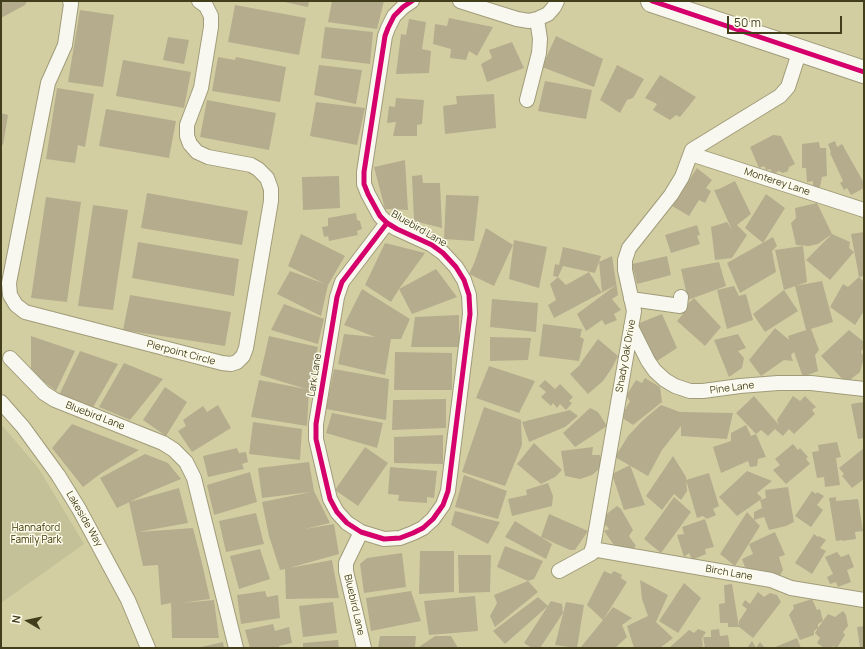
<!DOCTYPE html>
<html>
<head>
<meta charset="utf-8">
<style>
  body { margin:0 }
  #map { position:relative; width:865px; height:649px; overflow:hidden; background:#d3cea2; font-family:Manrope,sans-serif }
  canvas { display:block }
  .frame { position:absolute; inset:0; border:2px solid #423e1c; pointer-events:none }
  .north { position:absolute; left:8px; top:601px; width:40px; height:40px; -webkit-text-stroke:3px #fefded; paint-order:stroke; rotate:279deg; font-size:11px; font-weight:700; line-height:16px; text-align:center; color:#423e1c }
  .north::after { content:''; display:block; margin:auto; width:14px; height:18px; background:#423e1c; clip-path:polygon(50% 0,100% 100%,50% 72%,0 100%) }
  .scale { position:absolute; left:727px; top:16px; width:115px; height:18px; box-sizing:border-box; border:2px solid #423e1c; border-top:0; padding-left:5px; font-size:12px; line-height:14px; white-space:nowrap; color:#423e1c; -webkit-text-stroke:3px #fefded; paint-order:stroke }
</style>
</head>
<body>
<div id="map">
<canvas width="865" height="649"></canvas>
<div class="frame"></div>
<div class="north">N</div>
<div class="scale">50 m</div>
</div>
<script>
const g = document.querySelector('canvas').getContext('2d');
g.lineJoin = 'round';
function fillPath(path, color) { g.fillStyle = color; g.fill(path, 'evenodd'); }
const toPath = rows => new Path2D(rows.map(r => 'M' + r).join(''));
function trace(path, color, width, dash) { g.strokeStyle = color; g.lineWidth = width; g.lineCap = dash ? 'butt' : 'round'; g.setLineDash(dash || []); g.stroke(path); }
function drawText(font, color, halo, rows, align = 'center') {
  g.font = font + ' Manrope,sans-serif'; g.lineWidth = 3; g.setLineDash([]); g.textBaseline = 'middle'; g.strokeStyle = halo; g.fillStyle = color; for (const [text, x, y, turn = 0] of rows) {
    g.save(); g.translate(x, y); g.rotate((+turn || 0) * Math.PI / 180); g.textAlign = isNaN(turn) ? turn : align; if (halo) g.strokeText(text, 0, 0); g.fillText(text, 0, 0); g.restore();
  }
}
const green = toPath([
  [1,424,39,469,84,544,1,603]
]);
const building = toPath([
  [1,1,27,1,25,5,1,18],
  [280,1,309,1,308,7],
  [332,1,384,1,377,29,328,22],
  [235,5,306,18,299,55,228,42],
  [80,10,114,15,103,87,68,82],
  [449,18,493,27,477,56,469,51,466,60,450,58,451,49,433,44,435,24,447,26],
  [409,19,426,22,422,49,431,51,429,73,396,74,401,34,406,35],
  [325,27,373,32,370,64,321,58],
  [556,36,603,59,594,87,542,67],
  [168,37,189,40,184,64,163,60],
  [512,42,524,68,487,82,481,64,492,58,489,50],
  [218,57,235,60,236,57,286,67,280,102,212,91],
  [123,60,191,72,184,108,116,96],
  [319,65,362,70,356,104,314,95],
  [617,65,644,79,633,98,627,100,620,113,600,100],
  [660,75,696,97,680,117,676,115,670,120,653,110,657,104,645,98],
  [545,81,592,90,586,119,538,111],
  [57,88,94,94,85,147,78,145,75,163,46,159],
  [494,94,496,128,445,134,443,106,457,104,456,96],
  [396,98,424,100,422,124,417,125,417,136,393,136,396,122,387,123,389,106,395,107],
  [207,100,276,113,269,150,200,137],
  [316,102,365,108,357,145,310,136],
  [106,109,176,121,169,158,99,146],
  [1,113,8,115,3,145,1,144],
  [773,135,781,136,795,164,789,167,788,171,783,173,779,171,773,174,770,169,766,170,764,166,759,168,750,147],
  [835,141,837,147,842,144,864,183,864,188,851,195,847,188,844,190,840,183,843,181,830,153,831,152,828,144],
  [819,142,820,148,826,148,827,176,822,177,820,187,813,187,813,181,807,182,806,168,802,168,802,144],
  [405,160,408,210,385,209,374,167],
  [697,168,712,180,706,188,711,191,705,203,699,200,689,216,672,206],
  [422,175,423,183,440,183,442,228,414,221,412,176],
  [339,176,340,208,303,210,302,177],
  [735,181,751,214,737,225,747,235,732,258,715,260,711,227,727,222,732,230,714,190,719,189],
  [147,193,248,211,242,245,141,228],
  [766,194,785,208,763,243,745,228],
  [446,195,479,196,474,241,444,239],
  [46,197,81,202,67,302,31,298],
  [817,203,832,234,818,244,809,246,796,245,791,223,796,218,795,208],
  [93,205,128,210,113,310,78,306],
  [356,213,357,220,360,221,362,229,357,231,358,235,329,241,328,236,324,237,322,227,328,226,328,218],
  [697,225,700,235,697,236,700,244,671,253,665,235],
  [486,228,513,245,494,286,469,274,475,261],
  [864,232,864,276,859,277,851,234],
  [301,234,345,256,328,285,321,316,277,294,290,271,325,284,288,266],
  [832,234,850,242,849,248,854,252,830,280,806,260],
  [773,237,777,246,772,251,776,272,740,293,727,263],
  [514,240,547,247,539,288,509,279],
  [138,242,239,259,234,296,132,278],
  [385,243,425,253,399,289,436,269,457,297,412,314,399,289,391,302,365,285],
  [803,246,807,282,784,290,798,311,765,332,753,314,784,290,775,250],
  [563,247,601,256,599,262,612,256,618,295,612,299,621,310,614,314,617,320,605,325,602,320,586,331,577,314,616,285,554,318,548,305,556,300,550,284,558,277,553,276,555,264,559,265],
  [599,262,602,293,589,272,566,285,558,277,563,266,595,273],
  [667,256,671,275,637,284,632,264],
  [719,262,726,286,688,300,681,269],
  [859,277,864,282,864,311,855,325,830,307,843,284,848,287],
  [822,281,833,322,811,329,819,350,815,355,818,371,803,377,794,352,791,355,793,361,784,360,761,376,749,360,775,328,789,340,788,336,806,330,795,286],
  [734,286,739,296,746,294,753,320,727,329,717,290],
  [362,289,410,319,401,339,391,339,385,375,338,364,344,334,375,337,344,325],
  [130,295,231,312,225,346,123,330],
  [694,298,721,327,705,346,677,321,683,314,681,310],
  [492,299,538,303,536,332,490,327],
  [284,304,324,319,318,344,271,330],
  [662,314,677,348,654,363,637,324],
  [459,315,459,347,411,347,415,317],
  [543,324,582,329,580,337,584,339,579,361,539,356],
  [849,330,864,342,864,347,861,352,864,357,860,372,846,383,821,356],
  [738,334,746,348,738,351,744,358,742,368,729,377,714,340],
  [31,336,75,351,56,391,31,372],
  [269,336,318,347,309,390,307,426,251,417,259,380,306,389,260,375],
  [490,337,531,338,528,360,490,361],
  [598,339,618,356,612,368,603,381,588,394,570,374,581,364,580,364],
  [80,351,118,364,92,409,59,395],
  [395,352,452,353,452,390,394,390],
  [124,363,163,379,130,420,99,407],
  [489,366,535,381,519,413,476,398],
  [334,369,389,379,386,420,326,409],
  [645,378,660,387,662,402,633,425,621,417,630,401,626,396,636,380,642,383],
  [545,380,555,389,560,384,573,397,569,401,572,403,566,410,560,404,557,408,553,403,551,406,541,397,546,392,539,386],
  [165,387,187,402,166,436,143,420],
  [754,396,779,425,777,420,793,396,800,401,805,396,816,407,812,410,815,414,794,434,789,429,783,436,775,429,768,436,761,430,756,434,736,413],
  [446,399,446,428,392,430,393,400],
  [864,402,864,438,858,439,851,404],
  [218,405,231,428,192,452,178,431,186,426,183,420,203,406,207,412],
  [661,405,680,412,733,413,727,439,681,436,681,426,662,450,648,476,615,457,628,436,643,420],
  [484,407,521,420,522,445,505,486,462,472],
  [590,408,598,412,607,426,575,447,563,433],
  [570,410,578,416,565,427,529,442,522,422],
  [332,413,383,423,377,448,326,433],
  [253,422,302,429,300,460,249,454],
  [72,424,139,450,100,474,83,487,52,448],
  [746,425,751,436,756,434,766,457,758,459,757,466,750,467,748,461,721,473,713,447,731,441,731,433],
  [443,435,443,464,394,463,394,437],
  [837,442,841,457,836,458,840,485,825,487,824,477,817,478,812,452,819,451,818,445],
  [534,443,562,470,555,477,541,484,517,464],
  [793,444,798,450,800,448,808,457,806,459,810,464,786,484,773,470,780,465,775,459],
  [365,447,388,463,358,506,335,490],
  [593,447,592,455,600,455,602,462,598,470,592,475,580,479,565,476,561,451],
  [237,448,239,453,246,452,248,462,242,464,244,469,208,477,203,456],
  [864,448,864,479,852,488,842,476,844,474,839,468],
  [145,454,168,463,181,479,152,491,117,508,100,478],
  [673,456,686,477,687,491,681,500,674,494,662,510,646,496],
  [309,462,314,491,330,523,305,529,334,524,339,554,289,568,332,560,339,598,286,599,285,569,280,570,269,536,262,502,311,492,262,498,258,468],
  [630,465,645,505,624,510,612,474],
  [390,467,437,471,434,498,427,497,427,503,398,501,399,495,388,494],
  [747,471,772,481,757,493,762,498,760,500,766,498,765,490,788,487,794,522,786,526,769,530,764,517,754,520,754,512,762,508,760,500,737,516,719,497],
  [250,472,257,502,214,515,207,485],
  [709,473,719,506,713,509,716,515,707,519,703,516,697,518,686,480],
  [464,475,507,491,498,519,455,507],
  [548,483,553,496,552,506,512,516,508,499,527,495,526,490],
  [179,488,188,523,138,532,193,528,202,563,210,599,181,603,214,600,219,638,172,638,171,603,161,605,158,565,143,566,129,502],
  [812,491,816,494,817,492,824,496,817,505,823,510,811,527,795,516],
  [674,497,691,512,661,553,644,539],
  [836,497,836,501,858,499,863,531,855,532,856,539,842,541,842,540,836,541,829,498],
  [617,506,621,509,633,530,629,536,636,546,629,552,619,552,604,531,609,529,600,519],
  [455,511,500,522,488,544,451,525],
  [747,512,760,526,735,566,720,554],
  [256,513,264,544,226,552,219,521],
  [549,514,588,531,575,550,570,550,541,537],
  [705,519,714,547,705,549,706,554,692,560,689,553,684,557,677,535,684,534,682,527],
  [515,521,552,544,546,559,505,537],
  [775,532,785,555,779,557,783,570,779,577,746,570,742,559,753,554,749,544],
  [814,534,818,537,819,536,826,540,820,548,826,551,812,574,795,563],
  [505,546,543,561,534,579,528,581,497,567],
  [260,549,270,579,239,589,230,556],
  [420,551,454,551,454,592,419,594],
  [837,552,841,557,849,554,854,567,847,570,851,582,838,587,836,582,830,584,827,577,833,574,825,557],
  [402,553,406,587,364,593,360,564,367,558],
  [458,555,491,555,490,592,459,593],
  [604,571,611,574,614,571,622,575,621,578,627,582,603,620,613,607,632,618,622,625,627,637,615,648,583,648,581,647,603,620,587,605],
  [640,580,668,595,656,622,673,638,660,648,634,648,627,626,648,616,642,599],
  [528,581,538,592,495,627,490,616,497,603,494,595],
  [684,583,701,598,678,633,659,621],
  [732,584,739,627,739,621,747,609,742,605,745,600,750,604,758,592,764,597,770,593,777,595,781,602,753,638,739,627,728,627,728,623,720,623,719,604,725,603,724,585],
  [265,591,267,597,278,595,280,618,241,624,237,595],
  [411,591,421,621,371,631,366,598],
  [475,596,478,631,429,635,424,601],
  [538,597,548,606,505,644,493,631],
  [812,599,817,610,820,609,823,621,818,624,818,628,828,614,835,617,843,611,846,615,848,626,843,632,845,635,837,648,833,646,832,648,824,648,817,643,820,638,815,633,818,628,814,631,814,635,800,640,789,615,794,608,793,605],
  [551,601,562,604,563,613,540,648,532,648,524,643],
  [333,602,337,633,303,637,299,606],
  [566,602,584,605,577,648,555,645],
  [273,624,275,631,289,627,292,643,279,646,279,648,250,648,245,630],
  [864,626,864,648,860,648,857,627],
  [698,629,706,632,702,638,703,646,701,648,669,648,689,630,694,633],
  [719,629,720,636,728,635,730,648,705,648,703,637,711,637,711,630],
  [380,636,416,636,415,648,378,648],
  [435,636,451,636,458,648,420,648,419,647],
  [797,638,801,648,773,648],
  [338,640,339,648,303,648,303,643],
  [752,641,756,648,760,642,765,648,747,648],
  [223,642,224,648,201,648,201,647]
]);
const street = toPath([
  [70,1,71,4,65,45,48,83,9,283,10,295,16,305,25,312,222,363,231,364,237,362,243,356,246,348,271,201,271,189,267,178,258,169,251,165,208,157,197,152,190,144,187,136,187,125,201,88,211,27,211,16,206,6,199,1],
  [460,1,517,19,529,21,537,19,548,14,554,7,557,1],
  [527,100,539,53,540,39,537,19],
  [691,154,864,210],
  [387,223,342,282,337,297,316,424,316,439,330,499,337,512,347,523,361,532,384,539,400,538,413,533,423,528,433,519,443,505,448,491,470,314,469,295,464,280,456,267,443,253,432,245,397,229,387,223,380,216,368,194,364,184,364,172,385,36,388,28,394,16,403,7,412,1],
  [631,299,680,306,681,297],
  [631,327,648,361,655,371,665,380,675,386,690,391,703,391,740,386,778,383,811,383,864,389],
  [10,358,44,393,55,400,163,443,174,450,186,462,194,478,236,648],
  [1,402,23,427,58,475,79,509,128,600,148,648],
  [361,532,346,563,346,571,364,648],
  [592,549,771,580,791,588,864,600],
  [559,571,592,553,634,311,625,270,625,260,629,248,671,195,682,177,692,150,780,96,788,87,800,50]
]);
const primary = toPath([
  [652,1,864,72]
]);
const cycleway = toPath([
  [652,1,864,72],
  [387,223,342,282,337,297,316,424,316,439,330,499,337,512,347,523,361,532,384,539,400,538,413,533,423,528,433,519,443,505,448,491,470,314,469,295,464,280,456,267,443,253,432,245,397,229,387,223,380,216,368,194,364,184,364,172,385,36,388,28,394,16,403,7,412,1]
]);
const streetNames = [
  ["Monterey Lane",777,182,18],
  ["Bluebird Lane",419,229,30],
  ["Pierpoint Circle",181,353,15],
  ["Shady Oak Drive",626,356,-80],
  ["Lark Lane",315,375,-81],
  ["Pine Lane",732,388,-7],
  ["Bluebird Lane",95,416,21],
  ["Lakeside Way",84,519,60],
  ["Birch Lane",729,573,10],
  ["Bluebird Lane",354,605,77]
];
const parkNames = [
  ["Hannaford",36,528],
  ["Family Park",36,540]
];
fillPath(green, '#c4c097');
fillPath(building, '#b5ac8e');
trace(street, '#a09c79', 16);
trace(primary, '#a09c79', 24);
trace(street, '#f8f8f1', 14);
trace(primary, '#f8f8f1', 22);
trace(cycleway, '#d6006c', 5);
drawText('10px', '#423e1c', '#fefded', streetNames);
drawText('10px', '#3d3704', '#fefded', parkNames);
</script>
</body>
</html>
